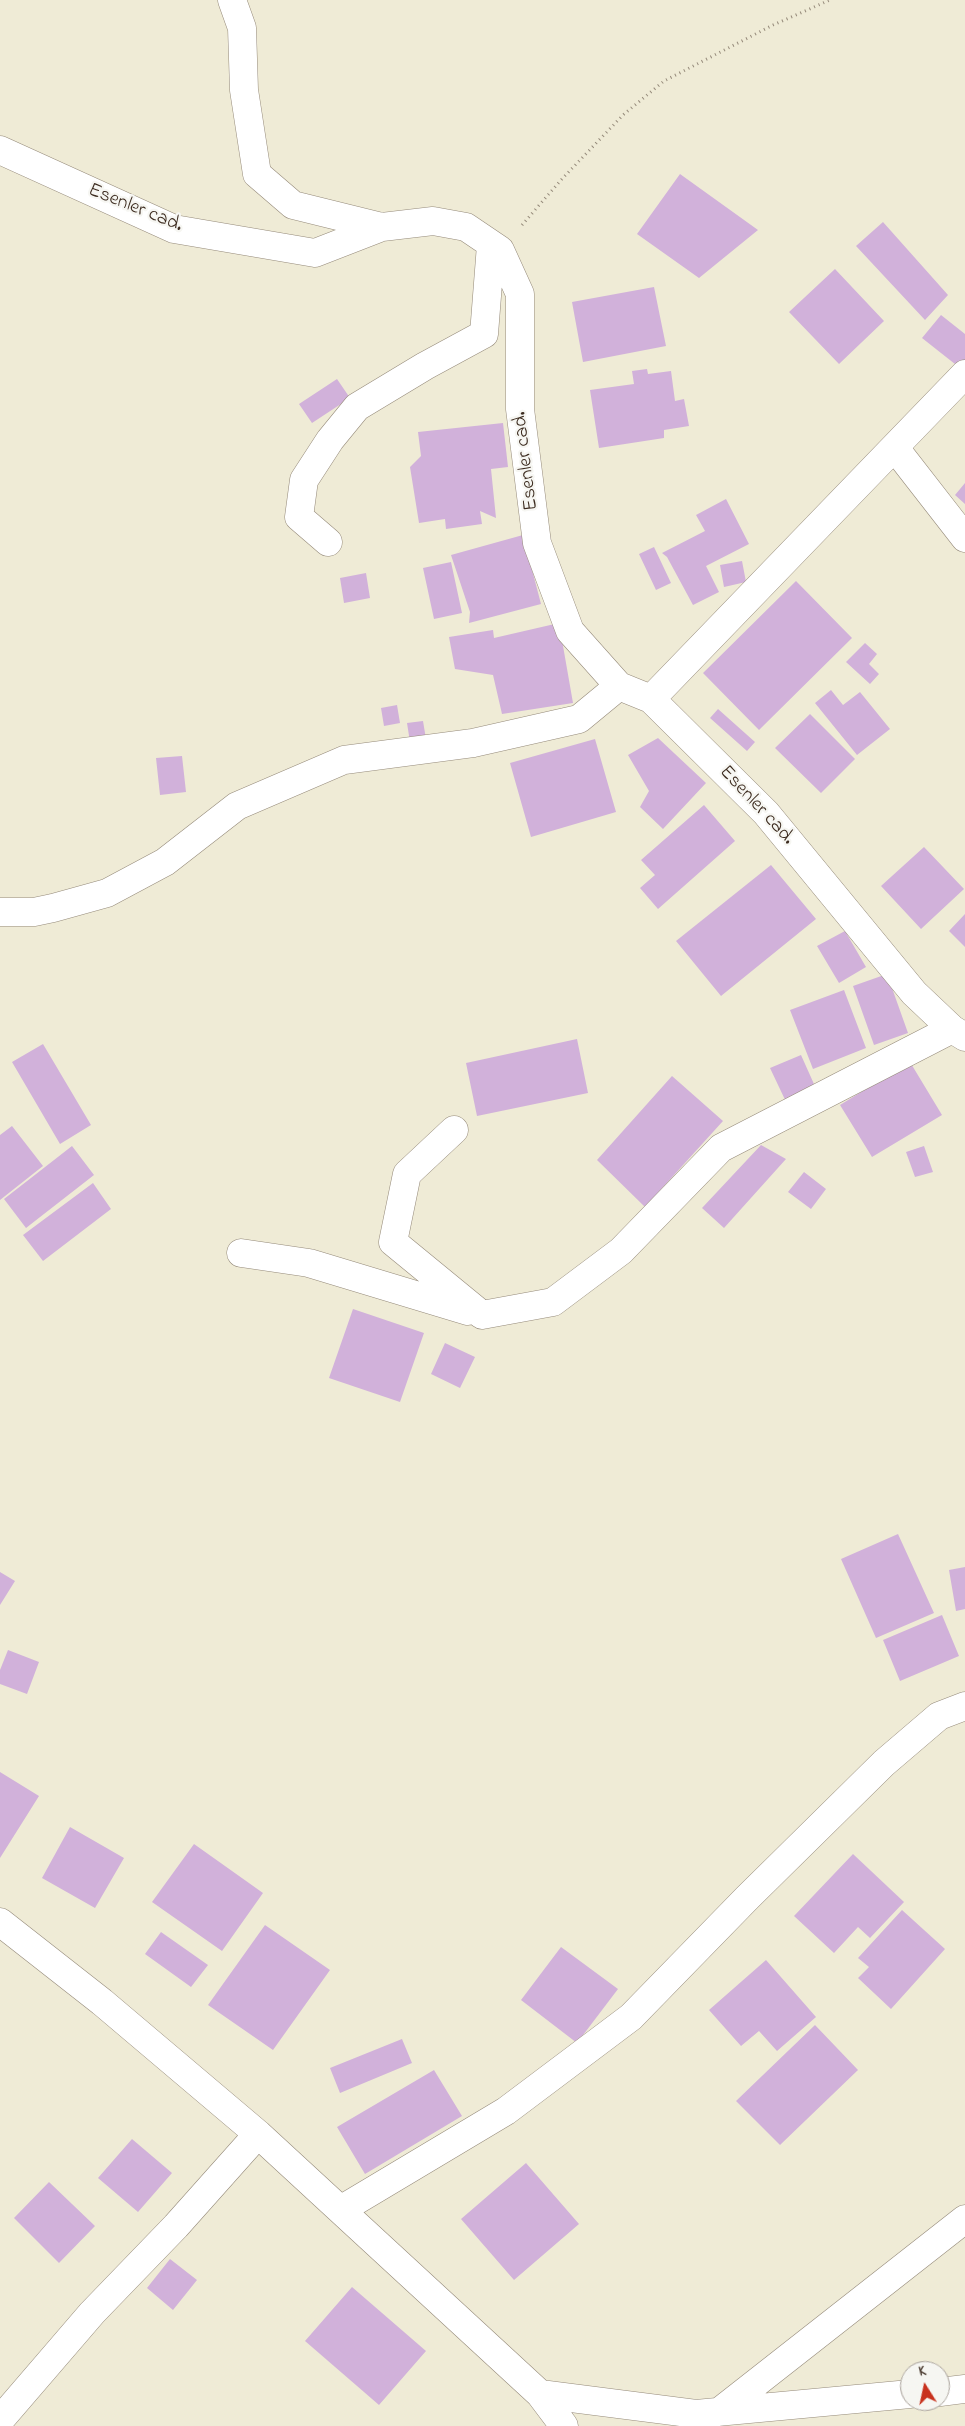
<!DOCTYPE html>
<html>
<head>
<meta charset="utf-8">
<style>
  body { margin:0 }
  #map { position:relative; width:965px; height:2426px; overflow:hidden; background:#efebd6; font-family:"Indie Flower",sans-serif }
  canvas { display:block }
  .north { position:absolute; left:900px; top:2361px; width:50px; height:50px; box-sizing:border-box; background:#f6f6f2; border:1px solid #aba49d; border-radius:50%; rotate:350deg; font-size:14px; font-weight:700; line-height:20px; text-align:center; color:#3b2a1e }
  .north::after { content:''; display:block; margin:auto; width:18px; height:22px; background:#c8321e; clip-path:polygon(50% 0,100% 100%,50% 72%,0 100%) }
</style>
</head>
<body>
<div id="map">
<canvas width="965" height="2426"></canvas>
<div class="north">K</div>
</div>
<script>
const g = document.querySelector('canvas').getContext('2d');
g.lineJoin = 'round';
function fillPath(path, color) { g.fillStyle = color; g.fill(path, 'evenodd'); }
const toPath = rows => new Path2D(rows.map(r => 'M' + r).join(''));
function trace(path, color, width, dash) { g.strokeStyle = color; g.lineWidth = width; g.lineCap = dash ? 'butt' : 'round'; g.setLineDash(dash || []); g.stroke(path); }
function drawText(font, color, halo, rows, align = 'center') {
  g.font = font + ' "Indie Flower",sans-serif'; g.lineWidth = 4.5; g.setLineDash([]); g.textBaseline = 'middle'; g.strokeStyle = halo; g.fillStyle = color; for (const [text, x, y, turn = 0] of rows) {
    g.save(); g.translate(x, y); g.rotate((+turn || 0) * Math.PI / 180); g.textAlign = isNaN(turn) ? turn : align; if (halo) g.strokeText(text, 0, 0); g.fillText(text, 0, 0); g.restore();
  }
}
const building = toPath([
  [680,174,758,230,699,278,637,234],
  [883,222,948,295,925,320,856,246],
  [835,269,884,321,839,364,789,312],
  [654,287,666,346,583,362,572,302],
  [941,315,965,334,965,362,960,368,922,338],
  [647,369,648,374,671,371,675,401,684,399,689,426,664,430,664,438,599,448,590,390,634,384,632,371],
  [337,379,350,398,312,423,299,404],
  [503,423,508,467,491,469,496,518,480,511,482,524,446,529,445,519,419,523,410,467,421,456,418,432],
  [965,483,965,504,955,495],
  [726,499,749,544,706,566,719,592,693,605,667,557,662,553,705,531,696,515],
  [523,535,541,604,469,623,470,612,451,555],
  [654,547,671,583,656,590,639,554],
  [742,561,746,582,724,587,720,565],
  [451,562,462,613,434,619,423,568],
  [366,573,370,598,344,603,340,578],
  [796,581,852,638,759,730,703,673],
  [559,623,573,703,502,714,493,675,455,669,449,637,493,630,494,638],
  [865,643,877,654,869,664,879,674,870,684,846,662],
  [831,690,843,705,860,692,890,729,857,755,815,703],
  [397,705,400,723,384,726,381,708],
  [718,709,755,742,747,751,710,718],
  [810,714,855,759,821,793,775,748],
  [423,721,426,739,410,742,407,723],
  [658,738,706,783,663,829,640,807,649,791,628,755],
  [595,739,616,812,531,837,510,763],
  [182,756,186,792,160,795,156,758],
  [704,805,735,841,658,909,640,888,655,875,641,860],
  [924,847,964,889,921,929,881,886],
  [771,865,816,919,721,996,676,941],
  [965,914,965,947,949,931],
  [845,931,866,967,839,983,817,946],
  [887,974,908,1033,874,1045,853,986],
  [844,990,866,1048,813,1069,790,1010],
  [577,1039,588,1093,477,1116,466,1063],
  [43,1044,91,1125,60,1144,12,1062],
  [801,1055,818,1093,788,1106,770,1068],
  [910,1062,942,1115,872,1157,840,1105],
  [672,1076,723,1121,645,1207,597,1160],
  [12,1126,43,1166,0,1200,0,1135],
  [761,1145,786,1159,724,1228,702,1208],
  [72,1146,94,1175,26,1228,4,1199],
  [924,1146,933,1172,915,1177,906,1152],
  [804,1172,826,1189,811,1209,788,1192],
  [93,1183,111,1209,43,1261,23,1235],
  [353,1309,424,1333,400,1402,329,1378],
  [445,1343,475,1357,460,1388,431,1374],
  [898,1534,934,1613,876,1638,841,1559],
  [965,1567,965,1609,956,1611,949,1570],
  [0,1572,15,1581,0,1605],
  [942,1615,959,1656,900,1681,883,1640],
  [8,1650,39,1662,27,1694,0,1684,0,1670],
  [0,1772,39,1796,0,1858],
  [70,1827,124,1858,95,1908,42,1878],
  [194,1844,263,1893,222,1951,152,1902],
  [853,1854,904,1902,870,1938,858,1927,834,1953,794,1916],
  [902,1910,945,1949,891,2009,858,1978,869,1967,858,1958],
  [265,1925,330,1970,273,2050,208,2005],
  [161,1932,208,1965,191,1987,145,1954],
  [561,1947,618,1989,577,2043,521,2000],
  [766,1960,816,2017,777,2051,759,2031,741,2046,709,2010],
  [815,2025,858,2070,780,2145,736,2101],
  [402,2039,412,2063,340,2093,330,2068],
  [434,2070,462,2116,365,2174,337,2127],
  [132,2139,172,2173,138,2212,98,2178],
  [526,2163,579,2224,514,2280,461,2219],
  [49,2182,95,2226,59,2263,14,2218],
  [170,2259,197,2280,173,2310,147,2288],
  [352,2287,426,2351,379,2405,305,2341]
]);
const path = toPath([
  [522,225,561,180,623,115,664,81,773,25,830,0]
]);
const minor = toPath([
  [232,0,242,28,244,90,257,174,293,205,382,227],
  [0,150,174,229,315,253,382,227,433,221,466,227,500,250,520,294,520,409,537,543,570,631,619,686,651,699,766,813,914,993,952,1029,965,1037],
  [895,448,965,538],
  [328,542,299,517,304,480,330,440,357,407,425,366,484,334,491,245],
  [651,699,965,374],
  [0,912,34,912,53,908,107,893,165,862,237,806,344,760,473,743,579,719,619,686],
  [454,1130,407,1174,393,1242,482,1315,553,1302,621,1251,721,1148,952,1029],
  [241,1253,309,1263,468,1311],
  [0,1922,102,2002,258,2134,540,2394,564,2426],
  [342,2209,506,2111,631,2017,747,1898,884,1763,939,1716,965,1706],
  [940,2392,965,2389],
  [540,2394,696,2414,910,2394],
  [719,2412,965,2219],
  [0,2420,92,2313,176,2226,258,2134]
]);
const streetNames = [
  ["Esenler cad.",135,209,22],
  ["Esenler cad.",527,461,-97],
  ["Esenler cad.",756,806,47]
];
fillPath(building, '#d1b1da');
trace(minor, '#958a7a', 29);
trace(path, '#958a7a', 3, [1, 4]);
trace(minor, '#fff', 28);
drawText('20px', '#3b2a1e', '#f6f6f2', streetNames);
</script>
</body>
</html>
